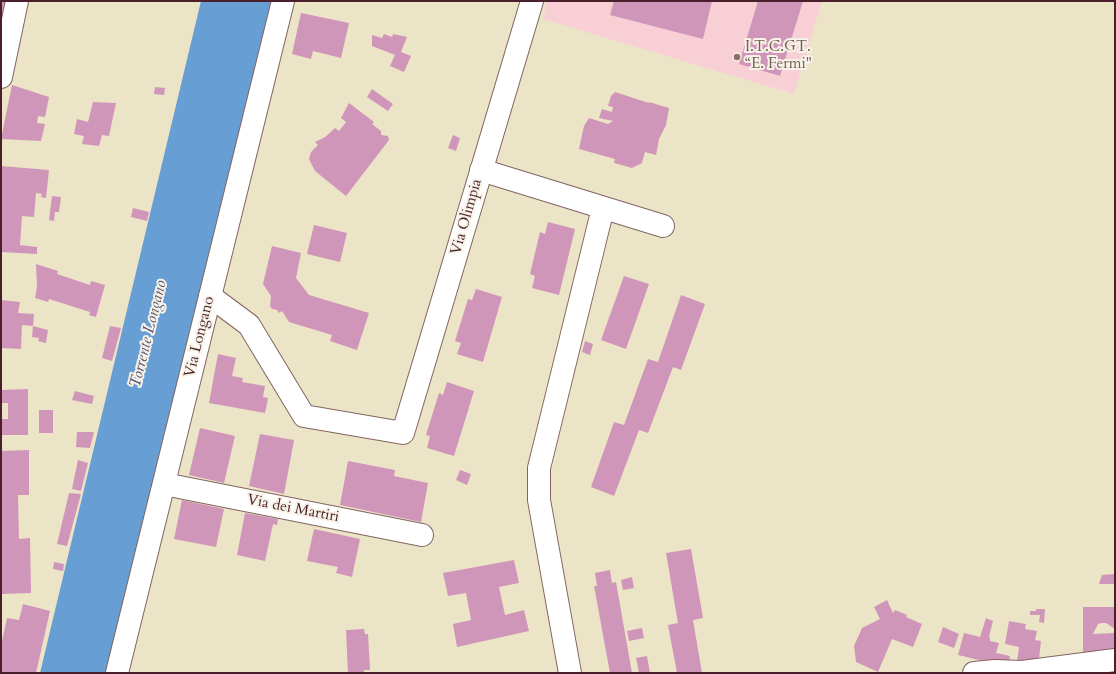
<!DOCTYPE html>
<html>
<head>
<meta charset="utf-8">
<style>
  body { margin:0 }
  #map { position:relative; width:1116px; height:674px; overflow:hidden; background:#ece4c6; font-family:Cardo,serif }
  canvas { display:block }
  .frame { position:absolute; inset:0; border:2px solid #4a1f2b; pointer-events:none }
</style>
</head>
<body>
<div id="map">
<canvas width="1116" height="674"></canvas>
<div class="frame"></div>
</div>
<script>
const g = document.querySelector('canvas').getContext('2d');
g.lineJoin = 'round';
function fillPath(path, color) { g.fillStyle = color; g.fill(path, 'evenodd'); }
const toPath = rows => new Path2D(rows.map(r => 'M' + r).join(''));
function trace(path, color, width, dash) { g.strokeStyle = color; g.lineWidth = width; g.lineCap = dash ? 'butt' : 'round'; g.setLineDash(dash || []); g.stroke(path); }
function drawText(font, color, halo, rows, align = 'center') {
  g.font = font + ' Cardo,serif'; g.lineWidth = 4; g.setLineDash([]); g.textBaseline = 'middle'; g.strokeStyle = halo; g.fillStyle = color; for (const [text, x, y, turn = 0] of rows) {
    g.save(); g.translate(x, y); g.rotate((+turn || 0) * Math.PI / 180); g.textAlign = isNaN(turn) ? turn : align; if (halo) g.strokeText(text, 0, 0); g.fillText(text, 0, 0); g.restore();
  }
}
const built = toPath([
  [547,1,822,1,794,94,543,19]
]);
const water = toPath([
  [201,1,273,1,106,673,40,673]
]);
const building = toPath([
  [1,1,6,1,1,24],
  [614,1,712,1,703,39,610,15],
  [758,1,803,1,780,76,739,64],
  [301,13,349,23,341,58,313,51,311,59,292,54],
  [384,34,392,37,393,34,407,37,401,52,411,56,404,72,390,66,395,55,372,46,372,35,382,38],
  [12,85,49,97,45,117,38,116,37,123,45,124,41,141,1,139],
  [155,87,165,88,164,95,154,94],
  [372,89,393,104,388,111,367,97],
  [615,92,649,103,649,102,669,108,666,125,659,139,656,155,645,152,642,163,632,168,614,163,615,159,579,149,584,126,589,118,608,124,613,121,599,118,602,109,612,112,613,107,608,106,611,96],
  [93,102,116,103,109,136,102,135,99,146,82,144,84,136,74,134,77,119,88,122],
  [349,103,374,122,372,124,381,131,381,135,388,136,389,140,346,196,315,171,309,159,311,152,318,145,315,142,325,137,335,128,339,131,346,122,341,118],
  [453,135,460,138,456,151,448,148],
  [1,166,49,170,46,198,41,197,42,194,36,193,34,217,22,216,20,245,37,247,37,254,1,252],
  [52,196,61,197,59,212,55,212,54,221,49,220],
  [133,208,149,212,147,221,131,217],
  [548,222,575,229,559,295,532,288,535,276,530,274,540,232,545,234],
  [314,225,347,233,340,262,307,254],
  [272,246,301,253,296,278,309,295,369,313,357,350,330,341,332,335,289,322,282,311,279,313,277,310,272,309,270,306,271,296,263,284],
  [36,264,58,271,57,274,90,285,91,281,105,285,96,317,89,315,90,312,49,299,48,302,35,298,37,287],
  [624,276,649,284,626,349,601,340],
  [476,289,502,297,483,362,457,354,461,343,455,341,468,299,472,300],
  [681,295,705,304,681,370,673,367,648,433,639,430,614,496,591,487,614,422,624,425,648,359,658,362],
  [1,300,20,302,18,313,34,314,33,326,22,325,21,349,1,348],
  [33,326,48,330,46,343,38,341,39,338,32,337],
  [110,326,121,328,112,361,102,358],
  [585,341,593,344,590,355,582,352],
  [218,354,236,358,232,376,243,378,242,382,265,386,263,397,268,398,265,413,209,403],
  [447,382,474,391,454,456,427,448,430,436,426,435,439,393,443,395],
  [28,389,28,435,1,435,1,419,8,419,8,403,1,403,1,390],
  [75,391,94,396,92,404,72,400],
  [39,410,53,410,53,433,39,433],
  [200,428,235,436,224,483,189,475],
  [77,432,94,432,90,448,76,447],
  [260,434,294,440,284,494,249,486],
  [29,450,29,495,18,495,19,539,30,538,31,593,1,594,1,451],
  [78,460,88,463,81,491,72,489],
  [348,461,395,470,394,476,428,483,421,522,340,505],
  [460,470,471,474,467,485,456,480],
  [69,493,81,494,67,546,57,544],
  [182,500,224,509,216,547,174,539],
  [245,513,278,519,277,525,273,524,265,561,237,555],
  [314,529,360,539,352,577,336,573,338,567,307,561],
  [691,549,703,618,693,620,702,673,677,673,668,625,678,623,666,553],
  [514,560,519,583,499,587,505,615,524,610,529,631,457,647,453,624,471,620,466,593,448,596,443,573],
  [54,562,64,564,63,571,53,569],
  [610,570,612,583,616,582,632,673,610,673,594,586,597,586,595,573],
  [1115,574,1115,584,1099,584,1102,575],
  [632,577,634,588,623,590,621,580],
  [887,600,893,613,895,610,907,615,906,617,922,624,913,647,892,639,878,672,856,662,854,646,862,628,880,619,874,607],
  [23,604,50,611,36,673,1,673,1,646,7,618,19,620],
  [1083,607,1115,607,1115,629,1106,623,1102,623,1098,624,1093,634,1115,633,1115,651,1083,652],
  [1036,609,1045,609,1044,623,1039,622,1040,615,1030,615,1030,611,1036,611],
  [986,618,993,621,989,637,990,638,990,641,999,643,996,653,1010,656,1008,667,958,655,964,633,980,637],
  [1009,621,1026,624,1025,629,1037,631,1035,640,1041,641,1038,668,1016,668,1019,647,1005,644],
  [943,627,959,634,954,648,938,642],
  [642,628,644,638,629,641,627,631],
  [364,629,365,634,368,634,370,670,364,670,364,673,348,673,346,630],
  [647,656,650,673,639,673,636,658]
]);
const minor = toPath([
  [1,77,17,1],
  [481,170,663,226],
  [210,296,249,325,304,416,403,433,532,1],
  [164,484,422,535],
  [117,673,283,1],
  [570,673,539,500,539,468,603,208],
  [974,673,995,671,1022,672,1115,660]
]);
const markers = [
  [737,57,4,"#8d6e63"]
];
const educationNames = [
  ["I.T.C.GT.",745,48],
  ["“E. Fermi\"",745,65]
];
const streetNames = [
  ["Via Olimpia",467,217,-74],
  ["Via Longano",200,337,-76],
  ["Via dei Martiri",293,509,11]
];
const waterNames = [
  ["Torrente Longano",149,334,-76]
];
fillPath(built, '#f7cfd5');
fillPath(water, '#679ed4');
fillPath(building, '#d096ba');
trace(minor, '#836461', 24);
trace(minor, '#fff', 22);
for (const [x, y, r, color] of markers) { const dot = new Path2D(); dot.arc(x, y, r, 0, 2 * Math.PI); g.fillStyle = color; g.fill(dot); trace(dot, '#f7f3e8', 1.5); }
drawText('15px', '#785e54', '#f7f3e8', educationNames, 'left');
drawText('15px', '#4a1f2b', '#f7f3e8', streetNames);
drawText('italic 16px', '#56526f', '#f7f3e8', waterNames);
</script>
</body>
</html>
